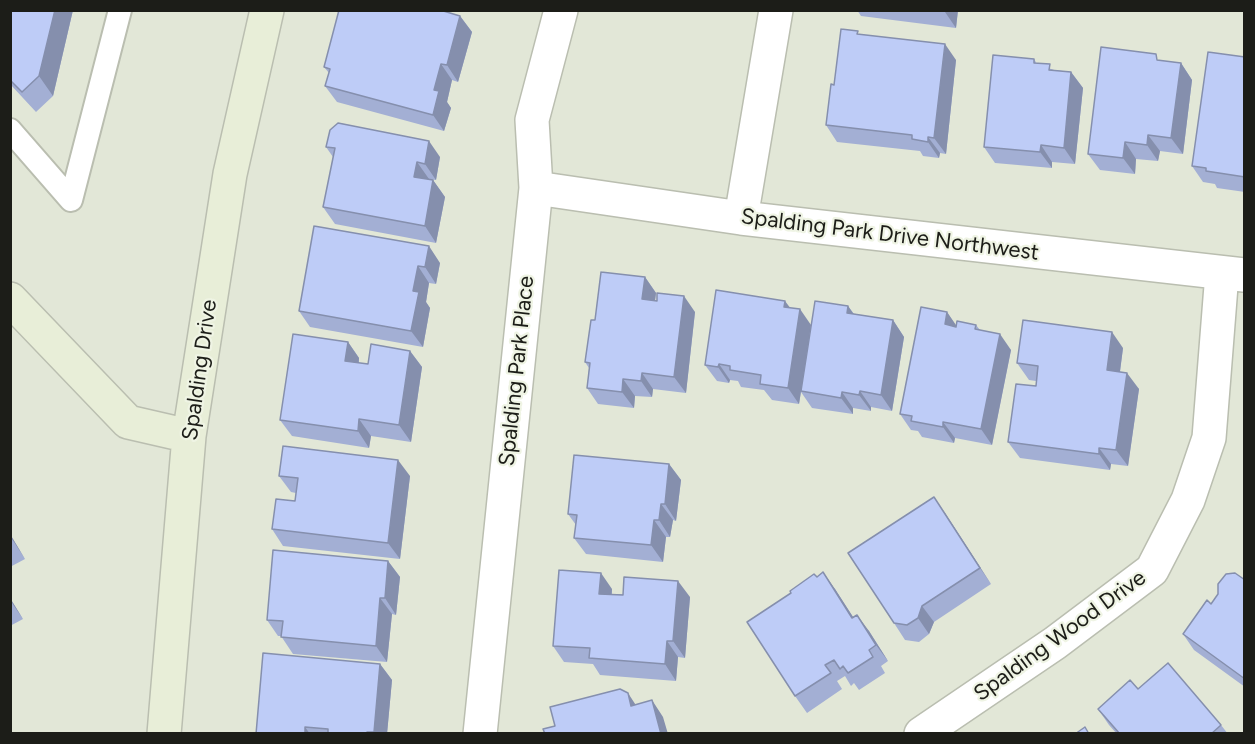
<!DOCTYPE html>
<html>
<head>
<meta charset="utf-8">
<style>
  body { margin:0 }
  #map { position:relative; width:1255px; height:744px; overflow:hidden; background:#e2e7d7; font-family:Figtree,sans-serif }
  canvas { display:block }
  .frame { position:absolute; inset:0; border:12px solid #1c1d18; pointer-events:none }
</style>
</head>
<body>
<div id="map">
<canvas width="1255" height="744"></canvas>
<div class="frame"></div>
</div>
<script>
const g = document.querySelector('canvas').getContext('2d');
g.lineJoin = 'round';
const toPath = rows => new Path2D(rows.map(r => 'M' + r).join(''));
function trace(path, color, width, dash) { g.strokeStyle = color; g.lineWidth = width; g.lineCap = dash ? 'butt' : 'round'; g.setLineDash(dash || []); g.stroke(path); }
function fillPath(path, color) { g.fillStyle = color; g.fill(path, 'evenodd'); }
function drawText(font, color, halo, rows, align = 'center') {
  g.font = font + ' Figtree,sans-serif'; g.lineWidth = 4.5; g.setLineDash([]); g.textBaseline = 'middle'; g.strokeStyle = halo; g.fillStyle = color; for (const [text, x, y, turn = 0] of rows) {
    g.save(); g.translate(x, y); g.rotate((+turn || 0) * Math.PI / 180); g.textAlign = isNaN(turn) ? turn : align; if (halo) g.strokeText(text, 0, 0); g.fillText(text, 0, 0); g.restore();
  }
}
const lane = toPath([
  [10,130,71,200,120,10]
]);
const street = toPath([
  [536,188,741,218,1244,275],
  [741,218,776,10],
  [480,734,536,188,532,120,561,10],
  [921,734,1055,643,1152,570,1188,500,1209,438,1222,273]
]);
const secondary = toPath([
  [10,299,128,422,189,436],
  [164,734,189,436,230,174,267,10]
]);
const wall = toPath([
  [10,10,73,10,53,96,36,112,10,84],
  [857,10,958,10,956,28,861,16],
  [460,16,472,32,458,82,452,80,447,102,451,108,444,131,337,102,325,86,329,73,324,67],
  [860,34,956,60,946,154,940,153,939,158,923,156,920,151,837,142,826,125,834,85],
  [1245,57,1245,192,1217,188,1215,184,1203,182,1192,166],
  [1034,59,1037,64,1054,70,1071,72,1083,88,1075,164,1052,162,1052,168,995,163,984,147],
  [1161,61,1181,63,1192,80,1183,154,1160,151,1158,161,1136,159,1135,174,1100,170,1088,154],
  [326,147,440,157,436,180,428,179,433,180,445,197,436,243,335,224,323,207,333,157],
  [314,226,440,263,436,284,429,283,426,302,430,308,423,347,310,327,299,311],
  [645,277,656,293,655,301,695,312,686,393,653,389,652,397,635,396,634,408,598,404,587,388,589,368,585,362,595,320],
  [848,306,854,314,893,320,904,337,892,411,871,407,871,411,853,408,853,414,812,408,801,392,799,404,772,400,764,390,741,387,738,381,730,380,729,383,717,381,705,365,790,308,811,325],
  [947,312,956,326,976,325,980,330,1011,350,992,445,955,438,954,443,922,437,918,431,911,430,900,414],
  [348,342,359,358,359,363,368,364,410,351,422,367,411,442,371,436,369,448,292,436,280,420],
  [1123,348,1120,372,1139,389,1128,466,1111,464,1110,470,1020,458,1008,442,1036,386,1036,381,1029,380,1017,363],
  [669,464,681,480,676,521,673,520,670,537,666,537,663,562,586,554,574,538,576,525,568,514],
  [279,476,410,476,400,559,283,546,272,529,295,501,296,493,291,492],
  [945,513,991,584,934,622,929,634,919,642,905,640,894,623],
  [10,534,25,559,10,567],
  [388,561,400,577,396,615,392,614,387,662,293,654,281,636,278,636,267,620],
  [817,577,835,589,853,617,869,631,888,661,881,666,885,673,859,690,854,683,851,686,845,676,837,681,842,689,807,713,795,696],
  [1245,580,1245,687,1194,650,1183,634,1211,604],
  [612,589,612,594,690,597,685,658,678,657,676,681,600,675,593,664,564,662,553,646],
  [10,598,23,619,10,626],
  [380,664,392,680,387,734,256,734],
  [1138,689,1221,725,1228,734,1117,734,1109,725,1098,709]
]);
const shadedWall = toPath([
  [55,10,73,10,53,96,39,76],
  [945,10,958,10,956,28,945,12],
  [460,16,472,32,458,82,447,65],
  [945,44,956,60,946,154,934,138],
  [1181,63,1192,80,1183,154,1171,138],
  [441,64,452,80,447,102,451,108,444,131,433,115,434,90],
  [1071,72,1083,88,1075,164,1064,148],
  [1148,135,1160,151,1158,161,1147,145],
  [928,137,940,153,939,158,928,142],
  [429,141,440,157,436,180,425,164],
  [1125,142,1136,159,1135,174,1123,158],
  [1041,145,1052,162,1052,168,1040,152],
  [417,162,429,179,425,193,414,177],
  [433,180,445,197,436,243,425,226],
  [429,246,440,263,436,284,425,267],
  [418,266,429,283,426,302,430,308,423,347,411,331,413,291],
  [645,277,656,293,653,316,642,299],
  [684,296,695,312,686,393,674,377],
  [785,301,797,317,784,307],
  [848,306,860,323,847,313],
  [800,309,811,325,799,404,788,388],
  [947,312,958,328,945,324],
  [893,320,904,337,892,411,881,395],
  [1112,332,1123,348,1118,386,1107,370],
  [1000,334,1011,350,992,445,981,429],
  [348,342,359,358,357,378,345,361],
  [410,351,422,367,411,442,399,425],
  [719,364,730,380,729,383,718,367],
  [642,373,653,389,652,397,641,381],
  [1127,373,1139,389,1128,466,1116,450],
  [623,379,635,396,634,408,622,392],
  [860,391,871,407,871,411,859,395],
  [842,392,853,408,853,414,841,398],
  [359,419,371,436,369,448,358,431],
  [943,422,955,438,954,443,943,427],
  [1099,448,1111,464,1110,470,1099,454],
  [398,460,410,476,400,559,388,543],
  [669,464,681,480,676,521,665,504],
  [934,497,945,513,991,584,980,568],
  [661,504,673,520,670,537,659,520],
  [654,520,666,537,663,562,651,545],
  [10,534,25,559,14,542,10,537],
  [388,561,400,577,396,615,385,598],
  [823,572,835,589,864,634,852,618],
  [601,573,612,589,610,610,599,594],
  [678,581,690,597,685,658,673,641],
  [10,598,23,619,12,603],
  [380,598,392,614,387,662,376,646],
  [922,606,934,622,929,634,918,618],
  [857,615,869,631,888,661,876,645],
  [667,641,678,657,676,681,665,664],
  [380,664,392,680,387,734,375,734,374,732],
  [628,693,639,710,631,706],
  [652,700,663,717,668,734,661,734],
  [305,727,310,734,305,734]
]);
const building = toPath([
  [10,10,55,10,39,76,22,92,10,80,10,10],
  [339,10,440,10,460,16,447,65,441,64,434,90,439,91,433,115,325,86,330,69,324,67,339,10],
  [841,29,858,31,857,34,945,44,934,138,928,137,928,142,912,139,912,135,826,125,831,84,834,85,841,29],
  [1101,47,1156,54,1157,60,1181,63,1171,138,1148,135,1147,145,1125,142,1123,158,1088,154,1101,47],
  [1208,52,1245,57,1245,177,1206,171,1206,168,1192,166,1208,52],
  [993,55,1034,59,1034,63,1050,64,1049,70,1071,72,1064,148,1041,145,1040,152,984,147,993,55],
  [338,123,429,141,425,164,417,162,414,177,433,180,425,226,323,207,335,148,326,147,330,130,338,123],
  [314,226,429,246,425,267,418,266,413,291,419,292,411,331,299,311,314,226],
  [601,272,645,277,642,299,657,301,657,293,684,296,674,377,642,373,641,381,623,379,622,392,587,388,590,363,585,362,591,320,595,320,601,272],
  [716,290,785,301,784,307,800,309,788,388,760,384,761,375,730,370,730,366,719,364,718,367,705,365,716,290],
  [815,301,848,306,847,313,893,320,881,395,860,391,859,395,842,392,841,398,801,391,815,301],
  [921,307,947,312,945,324,956,327,957,321,976,325,975,329,1000,334,981,429,943,422,943,427,911,421,912,416,900,414,921,307],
  [1023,320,1112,332,1107,370,1127,373,1116,450,1099,448,1099,454,1008,442,1016,384,1036,386,1038,366,1017,363,1023,320],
  [293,334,348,342,345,361,368,364,371,344,410,351,399,425,359,419,358,431,280,420,293,334],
  [283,446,398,460,388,543,272,529,276,499,295,501,298,478,279,476,283,446],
  [574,455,669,464,665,504,661,504,659,520,654,520,651,545,574,538,577,515,568,514,574,455],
  [934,497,980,568,922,606,918,618,907,625,894,623,848,553,934,497],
  [273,550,388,561,385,598,380,598,376,646,281,637,283,621,267,620,273,550],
  [559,570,601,573,599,594,623,595,624,577,678,581,673,641,667,641,665,664,589,658,590,648,553,646,559,570],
  [823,572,852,618,857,615,876,645,869,650,873,657,848,673,843,666,840,669,834,660,825,665,831,673,795,696,747,622,791,593,790,591,814,574,817,577,823,572],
  [1235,573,1245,580,1245,679,1183,634,1207,600,1211,604,1218,594,1218,584,1226,574,1235,573],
  [263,653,380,664,374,732,367,732,367,734,328,734,328,729,305,727,305,734,256,734,263,653],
  [1168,663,1221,725,1211,734,1120,734,1098,709,1130,680,1138,689,1168,663],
  [620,689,628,693,631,706,652,700,661,734,545,734,543,729,555,726,550,707,620,689],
  [1085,727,1089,734,1075,734,1085,727]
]);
const streetNames = [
  ["Spalding Park Drive Northwest",890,235,7],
  ["Spalding Drive",200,370,-82],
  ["Spalding Park Place",517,371,-84],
  ["Spalding Wood Drive",1060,636,-36]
];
trace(lane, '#babeb0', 26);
trace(street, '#babeb0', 36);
trace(secondary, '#babeb0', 36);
trace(lane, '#fff', 22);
trace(street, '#fff', 33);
trace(secondary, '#e8eed8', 33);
fillPath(wall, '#a3afd4');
fillPath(shadedWall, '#858fad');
fillPath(building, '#beccf7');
trace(building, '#858fad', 1.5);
drawText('22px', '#1c1d18', '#eff4e4', streetNames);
</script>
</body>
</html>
